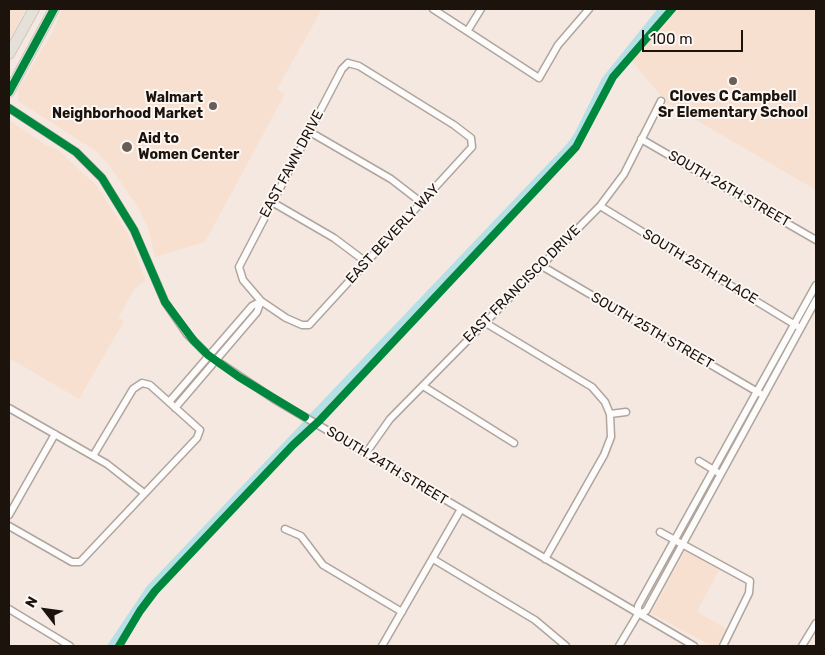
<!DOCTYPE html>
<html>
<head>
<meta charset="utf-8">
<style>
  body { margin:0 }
  #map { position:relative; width:825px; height:655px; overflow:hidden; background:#f4e8e0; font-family:Rubik,sans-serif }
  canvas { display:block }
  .frame { position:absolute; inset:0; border:10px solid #1c130d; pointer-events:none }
  .north { position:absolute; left:20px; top:585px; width:50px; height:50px; -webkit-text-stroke:4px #fdf7f4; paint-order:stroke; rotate:300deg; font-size:14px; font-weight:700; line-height:20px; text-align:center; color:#1c130d }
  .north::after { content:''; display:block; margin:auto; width:18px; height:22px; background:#1c130d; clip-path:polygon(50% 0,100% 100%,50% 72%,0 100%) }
  .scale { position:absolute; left:642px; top:30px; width:101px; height:22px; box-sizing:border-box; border:2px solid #1c130d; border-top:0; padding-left:6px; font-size:15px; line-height:18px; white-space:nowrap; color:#1c130d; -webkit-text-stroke:4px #fdf7f4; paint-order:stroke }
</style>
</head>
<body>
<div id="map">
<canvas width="825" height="655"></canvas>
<div class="frame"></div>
<div class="north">N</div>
<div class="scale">100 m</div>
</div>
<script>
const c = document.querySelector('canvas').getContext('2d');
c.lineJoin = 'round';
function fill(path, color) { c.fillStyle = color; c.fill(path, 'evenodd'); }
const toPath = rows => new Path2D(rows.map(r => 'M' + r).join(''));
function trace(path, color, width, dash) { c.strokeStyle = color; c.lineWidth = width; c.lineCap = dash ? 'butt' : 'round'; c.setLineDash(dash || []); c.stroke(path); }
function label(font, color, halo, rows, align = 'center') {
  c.font = font + ' Rubik,sans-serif'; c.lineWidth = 4; c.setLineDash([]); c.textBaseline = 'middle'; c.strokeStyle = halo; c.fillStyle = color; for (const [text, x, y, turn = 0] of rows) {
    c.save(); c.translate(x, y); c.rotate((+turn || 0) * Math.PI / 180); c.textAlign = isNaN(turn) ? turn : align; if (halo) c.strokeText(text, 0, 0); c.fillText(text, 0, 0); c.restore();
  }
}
fill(toPath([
  [9,9,26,9,9,41],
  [62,9,322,9,277,89,285,94,205,242,155,257,148,228,139,209,109,165,96,151,18,101,18,90,52,33],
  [673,9,816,9,816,190,667,103,631,60],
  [9,120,46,145,58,150,97,186,128,234,146,281,135,288,118,318,124,321,79,399,9,358],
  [686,549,720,569,698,609,699,613,729,630,719,646,712,646,651,613]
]), '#f8e0d0');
trace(toPath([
  [312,417,569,147,577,136,605,80,662,9],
  [111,646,150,588,307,423]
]), '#b5e0e5', 7);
const street = toPath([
  [433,9,539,78,558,45,589,9],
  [468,30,481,9],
  [348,63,359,66,454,125,471,138,472,147,309,325,302,325,286,318,261,301,243,280,239,267,342,69,348,63],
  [9,108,76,152,102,178,134,230,165,302,187,334,208,355,274,399,694,646],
  [310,132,391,179,422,203],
  [641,139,816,240],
  [272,202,334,238,366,262],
  [600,206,797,326],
  [540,265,761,394],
  [484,322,592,387,605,402,610,414,611,437,604,455,545,559],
  [423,386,514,443],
  [169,402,252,306,261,301],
  [9,408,107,464,144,493],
  [175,408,257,312,261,301],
  [610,414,626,412],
  [366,453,390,419,600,206,624,174,661,101],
  [699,461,717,472],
  [9,515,55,434],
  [9,526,72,562,80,562,197,438,200,430,150,385,142,383,133,389,93,456],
  [285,529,301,536,323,565,402,612],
  [660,532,750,581,749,593,723,646],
  [433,559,535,620,566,646],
  [9,609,70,646],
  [638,614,646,611,816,300],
  [382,646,461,509],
  [619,646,638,614,638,606,816,285],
  [802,646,816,623]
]);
const primary = toPath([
  [9,54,34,9],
  [9,92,54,9]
]);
trace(street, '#afa59f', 9);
trace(primary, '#cec8c3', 12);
trace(street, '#fdfcfa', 6);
trace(primary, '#e5e0d8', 10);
trace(toPath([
  [9,92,54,9],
  [9,108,76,152,102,178,134,230,165,302,194,341,208,355,239,377,305,417],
  [119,646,140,611,155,591,293,445,319,421,576,147,613,77,672,9]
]), '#00873e', 8);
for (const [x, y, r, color] of [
  [733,81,5,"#685e57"],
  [213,106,5,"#685e57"],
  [127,147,6,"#685e57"]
]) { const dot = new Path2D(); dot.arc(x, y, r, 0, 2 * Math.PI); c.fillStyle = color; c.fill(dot); trace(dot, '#fdf7f4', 2); }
label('bold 14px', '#1c130d', '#fdf7f4', [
  ["Cloves C Campbell",733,97],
  ["Sr Elementary School",733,113],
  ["Walmart",203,98,"right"],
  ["Neighborhood Market",203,114,"right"],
  ["Aid to",138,139,"left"],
  ["Women Center",138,155,"left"]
]);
label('14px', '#1c130d', '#fdf7f4', [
  ["EAST FAWN DRIVE",292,164,-62],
  ["SOUTH 26TH STREET",729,189,30],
  ["EAST BEVERLY WAY",393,234,-47],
  ["SOUTH 25TH PLACE",700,267,31],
  ["EAST FRANCISCO DRIVE",522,284,-45],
  ["SOUTH 25TH STREET",652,331,30],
  ["SOUTH 24TH STREET",387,466,31]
]);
</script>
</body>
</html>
